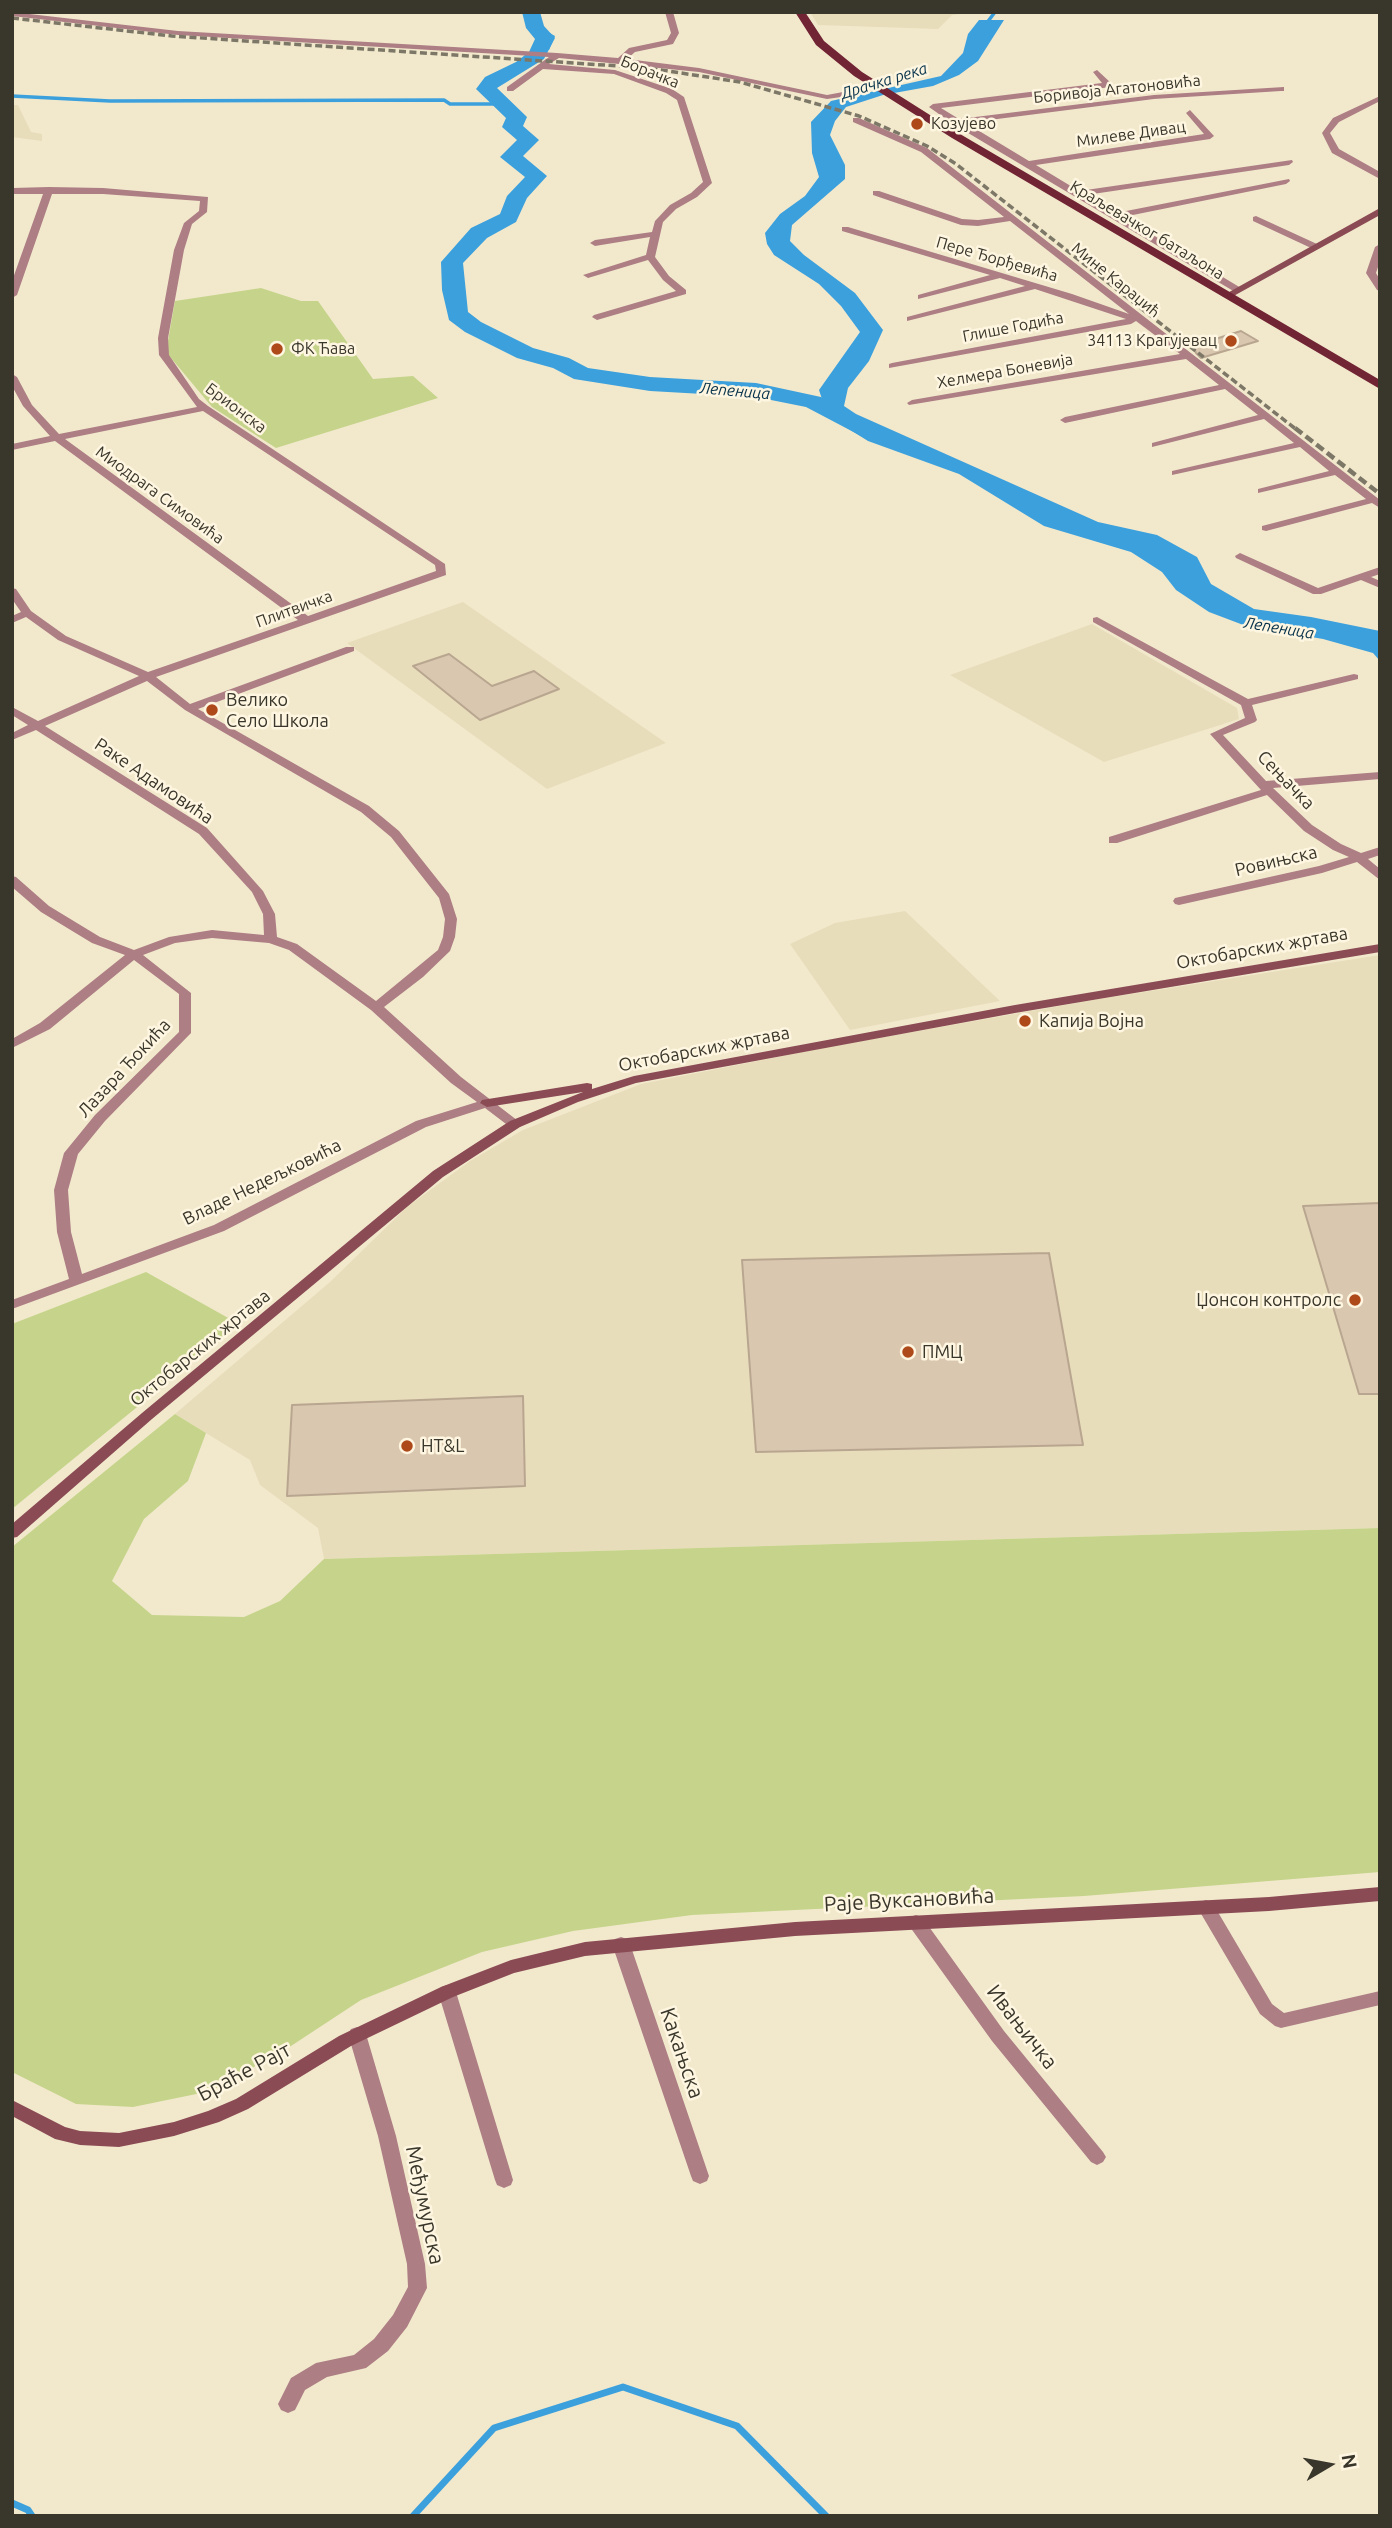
<!DOCTYPE html>
<html>
<head>
<meta charset="utf-8">
<style>
  body { margin:0 }
  #map { position:relative; width:1392px; height:2528px; overflow:hidden; background:#f2e9cd; font-family:Ubuntu,sans-serif }
  canvas { display:block }
  .frame { position:absolute; inset:0; border:14px solid #39362b; pointer-events:none }
  .north { position:absolute; left:1294px; top:2430px; width:70px; height:70px; -webkit-text-stroke:5px #fef6e0; paint-order:stroke; rotate:80deg; font-size:19px; font-weight:700; line-height:28px; text-align:center; color:#39362b }
  .north::after { content:''; display:block; margin:auto; width:24px; height:32px; background:#39362b; clip-path:polygon(50% 0,100% 100%,50% 72%,0 100%) }
</style>
</head>
<body>
<div id="map">
<canvas width="1392" height="2528"></canvas>
<div class="frame"></div>
<div class="north">N</div>
</div>
<script>
const c = document.querySelector('canvas').getContext('2d');
c.lineJoin = 'round';
function fill(path, color) { c.fillStyle = color; c.fill(path, 'evenodd'); }
const toPath = rows => new Path2D(rows.map(r => 'M' + r).join(''));
function trace(path, color, width, dash) { c.strokeStyle = color; c.lineWidth = width; c.lineCap = dash ? 'butt' : 'round'; c.setLineDash(dash || []); c.stroke(path); }
function label(font, color, halo, rows, align = 'center') {
  c.font = font + ' Ubuntu,sans-serif'; c.lineWidth = 5; c.setLineDash([]); c.textBaseline = 'middle'; c.strokeStyle = halo; c.fillStyle = color; for (const [text, x, y, turn = 0] of rows) {
    c.save(); c.translate(x, y); c.rotate((+turn || 0) * Math.PI / 180); c.textAlign = isNaN(turn) ? turn : align; if (halo) c.strokeText(text, 0, 0); c.fillText(text, 0, 0); c.restore();
  }
}
fill(toPath([
  [810,12,896,14,976,12,952,15,938,29,818,25],
  [12,105,18,105,31,132,42,134,42,141,12,137],
  [463,602,666,743,547,789,347,643],
  [1092,624,1237,708,1239,719,1104,762,950,675],
  [905,911,1000,1001,850,1030,790,944,835,923],
  [1380,955,1380,1528,324,1559,318,1528,260,1485,250,1460,175,1414,330,1282,407,1207,470,1161,523,1130,600,1100,641,1084,828,1047,1093,1000]
]), '#e8ddba');
fill(toPath([
  [261,288,301,301,318,301,373,379,413,376,438,398,276,448,212,407,166,352,175,301],
  [146,1272,239,1324,12,1509,12,1324],
  [175,1414,206,1433,188,1481,144,1519,112,1581,152,1615,244,1617,280,1601,324,1559,1380,1528,1380,1872,1084,1896,692,1915,573,1931,482,1952,361,2000,291,2046,211,2091,133,2107,76,2104,12,2072,12,1547]
]), '#c5d48a');
fill(toPath([
  [527,12,540,12,541,28,555,36,549,50,535,48,540,39,530,30],
  [979,20,1004,20,978,61,959,75,933,86,883,95,846,107,835,121,830,135,845,165,845,179,792,225,790,241,804,255,855,293,883,330,869,361,848,388,844,406,856,414,1098,522,1157,535,1197,557,1211,584,1254,609,1311,617,1380,631,1380,661,1373,653,1323,639,1246,626,1209,612,1176,590,1162,572,1131,552,1044,526,959,474,868,441,823,413,834,409,824,405,819,390,860,332,841,306,819,284,774,255,767,244,765,233,780,214,805,196,819,177,812,153,811,122,831,101,941,76,963,53,968,34]
]), '#3ca0dd');
trace(toPath([
  [986,24,995,12],
  [12,96,110,101,444,100,450,104,503,104]
]), '#3ca0dd', 3.5);
trace(toPath([
  [12,2503,28,2510,32,2516],
  [413,2516,494,2428,623,2387,737,2426,826,2516]
]), '#3ca0dd', 7);
fill(toPath([
  [522,12,540,12,544,26,555,38,544,59,497,88,527,117,523,126,539,140,523,156,547,176,527,198,516,222,487,238,463,263,468,312,481,322,533,348,569,358,588,368,650,377,756,383,821,397,879,427,883,432,879,437,863,437,806,407,756,397,650,391,574,379,553,368,517,358,465,332,449,320,442,290,441,262,471,228,500,214,507,196,525,177,500,157,517,140,502,127,506,118,476,89,485,77,516,62,529,52,535,39,526,28,522,12]
]), '#3ca0dd');
const building = toPath([
  [1241,331,1258,341,1201,358,1196,353,1193,346,1241,331],
  [449,654,492,686,534,671,559,689,480,720,413,666,449,654],
  [1380,1203,1380,1394,1359,1394,1303,1206,1380,1203],
  [1049,1253,1083,1445,756,1452,742,1260,1049,1253],
  [523,1396,525,1486,287,1496,292,1405,523,1396]
]);
fill(building, '#dac7b0');
trace(building, '#b9a690', 2);
fill(toPath([
  [12,12,178,31,557,53,618,58,629,48,667,40,671,33,665,12,673,12,679,33,673,44,635,52,627,59,699,68,827,95,843,92,872,81,876,83,848,96,827,99,699,72,559,58,549,64,615,70,672,89,684,97,712,183,697,197,676,209,663,222,655,257,669,276,686,290,686,294,597,320,592,317,594,315,676,291,663,280,648,260,588,278,583,275,646,255,650,237,595,246,590,243,595,240,652,232,655,221,670,205,691,193,703,182,677,100,666,93,614,74,543,69,513,91,507,91,507,87,549,57,178,35,12,16,12,12],
  [1097,70,1111,83,1111,87,941,108,959,119,1154,95,1284,87,1284,91,1281,91,1154,99,966,123,1029,161,1204,134,1186,113,1190,110,1214,136,1210,139,1036,165,1079,191,1292,160,1293,162,1289,165,1086,195,1116,213,1289,179,1290,181,1286,184,1123,217,1241,288,1241,292,1235,292,953,124,929,107,933,104,1102,83,1093,72,1097,70],
  [1380,96,1380,101,1339,122,1330,133,1339,149,1380,172,1380,179,1332,153,1322,133,1333,118,1380,96],
  [853,118,859,118,927,148,1380,500,1380,508,1372,503,1266,531,1262,530,1262,526,1366,499,1335,475,1258,493,1258,489,1329,471,1300,447,1172,475,1172,471,1294,443,1264,419,1152,447,1152,443,1258,415,1225,389,1065,423,1060,420,1065,417,1219,385,1186,359,909,405,907,403,912,400,1180,354,1136,321,1131,324,889,368,889,364,892,363,1126,319,1035,289,907,321,907,317,1025,286,1000,278,918,299,918,295,990,275,842,231,842,227,848,227,1072,294,1129,314,1010,221,978,226,961,225,873,195,873,191,879,191,962,219,978,220,1004,217,921,152,853,122,853,118],
  [49,187,103,188,208,197,207,212,192,224,184,250,168,338,169,355,199,399,208,406,445,564,446,575,156,677,190,704,346,647,354,647,354,651,198,709,369,806,399,831,449,894,457,919,455,937,450,951,423,977,384,1007,461,1077,522,1124,520,1127,510,1127,485,1108,426,1127,224,1231,12,1309,12,1300,69,1279,57,1232,54,1190,64,1153,95,1115,179,1032,179,994,134,960,50,1029,12,1048,12,1039,40,1023,125,955,92,943,41,912,12,887,12,876,16,877,49,906,100,937,134,950,169,937,212,930,264,935,263,914,252,892,199,834,36,730,12,740,12,733,28,725,12,715,12,707,38,721,139,676,58,640,26,617,12,623,12,616,21,612,12,599,12,588,16,589,31,611,66,636,148,672,298,620,55,441,12,450,12,444,50,436,23,406,12,386,12,374,17,377,32,405,59,434,197,407,159,355,158,338,174,250,184,223,199,211,200,201,103,194,52,194,17,295,12,298,12,281,43,194,12,194,12,188,49,187],
  [203,411,435,565,436,571,308,616,65,439,203,411],
  [147,681,185,710,361,812,391,837,439,898,445,919,443,937,438,950,376,1001,297,944,277,937,275,914,263,891,207,828,45,726,147,681],
  [212,938,269,943,289,950,371,1010,451,1083,477,1102,416,1121,214,1225,82,1274,71,1232,68,1190,78,1154,105,1121,191,1033,191,993,143,955,175,943,212,938],
  [1256,216,1317,244,1319,246,1311,248,1253,221,1253,217,1256,216],
  [1380,244,1380,261,1376,273,1380,280,1380,291,1377,290,1366,273,1375,247,1380,244],
  [1240,553,1318,588,1380,567,1380,574,1371,577,1380,581,1380,588,1361,580,1321,594,1313,594,1236,558,1235,556,1240,553],
  [1097,617,1248,699,1354,674,1358,675,1358,679,1252,705,1257,720,1255,722,1223,735,1266,781,1380,772,1380,779,1273,788,1312,825,1341,844,1361,853,1380,847,1380,855,1368,859,1380,869,1380,880,1357,862,1322,873,1179,905,1175,904,1173,901,1175,898,1319,866,1349,857,1333,850,1304,831,1267,795,1117,843,1109,843,1109,837,1261,790,1210,734,1245,718,1241,705,1093,622,1093,618,1097,617],
  [1206,1900,1212,1902,1272,2004,1284,2013,1380,1991,1380,2005,1281,2028,1275,2026,1260,2014,1200,1912,1197,1907,1200,1902,1206,1900],
  [916,1915,922,1917,1004,2031,1103,2152,1106,2157,1103,2162,1097,2165,1091,2162,992,2041,910,1927,907,1922,910,1917,916,1915],
  [621,1937,627,1939,630,1944,709,2176,707,2181,700,2184,693,2181,691,2176,612,1944,615,1939,621,1937],
  [447,1985,453,1987,456,1992,513,2180,511,2185,504,2188,497,2185,495,2180,438,1992,441,1987,447,1985],
  [357,2027,363,2029,366,2034,396,2136,425,2264,427,2288,407,2327,388,2351,366,2368,327,2377,305,2390,295,2410,288,2413,281,2410,278,2404,291,2378,316,2363,354,2355,374,2339,393,2315,408,2287,407,2264,378,2136,348,2034,351,2029,357,2027]
]), '#ad7e84');
fill(toPath([
  [1380,208,1380,215,1230,298,1222,296,1380,208],
  [1380,944,1380,952,1015,1013,636,1083,578,1102,520,1127,443,1177,152,1419,17,1537,12,1538,12,1524,142,1413,433,1171,510,1121,583,1092,487,1107,480,1103,482,1100,587,1083,592,1084,592,1089,634,1076,1015,1005,1380,944],
  [1380,1887,1380,1901,1269,1911,795,1936,585,1956,514,1973,453,1997,351,2046,248,2109,219,2122,174,2136,119,2147,80,2145,55,2139,12,2116,12,2100,65,2127,80,2131,119,2133,174,2122,208,2111,236,2099,339,2036,441,1987,511,1960,585,1942,795,1922,1269,1897,1380,1887]
]), '#8b4b55');
fill(toPath([
  [795,12,805,12,824,41,862,72,960,134,1380,380,1380,389,952,138,854,76,816,45,795,12]
]), '#712434');
trace(toPath([
  [12,18,172,36,648,68,740,82,859,116,927,146,956,164,1297,430]
]), '#7c7766', 3.5, [7, 3.5]);
trace(toPath([
  [1295,428,1380,494]
]), '#7c7766', 4.5, [9, 4.5]);
for (const [x, y, r, color] of [
  [917,124,7,"#ae491a"],
  [1231,341,7,"#ae491a"],
  [277,349,7,"#ae491a"],
  [212,710,7,"#ae491a"],
  [1025,1021,7,"#ae491a"],
  [1355,1300,7,"#ae491a"],
  [908,1352,7,"#ae491a"],
  [407,1446,7,"#ae491a"]
]) { const dot = new Path2D(); dot.arc(x, y, r, 0, 2 * Math.PI); c.fillStyle = color; c.fill(dot); trace(dot, '#fef6e0', 2.5); }
label('16px', '#39362b', '#fef6e0', [
  ["Борачка",650,72,22],
  ["Боривоја Агатоновића",1117,89,-6],
  ["Милеве Дивац",1131,134,-8],
  ["Краљевачког батаљона",1147,230,31],
  ["Пере Ђорђевића",997,259,16],
  ["Мине Караџић",1116,280,39],
  ["Глише Годића",1013,327,-11],
  ["Хелмера Боневија",1005,371,-10],
  ["Брионска",236,408,37],
  ["Миодрага Симовића",160,495,36],
  ["Плитвичка",294,609,-20]
]);
label('italic 16px', '#08334c', '#fef6e0', [
  ["Драчка река",884,81,-17],
  ["Лепеница",735,391,5],
  ["Лепеница",1279,628,9]
]);
label('16px', '#39362b', '#fef6e0', [
  ["Козујево",931,124],
  ["34113 Крагујевац",1217,341,"right"],
  ["ФК Ћава",291,349]
], 'left');
label('18px', '#39362b', '#fef6e0', [
  ["Велико",226,700],
  ["Село Школа",226,721],
  ["Капија Војна",1039,1021],
  ["Џонсон контролс",1341,1300,"right"],
  ["ПМЦ",922,1352],
  ["HT&L",421,1446]
], 'left');
label('18px', '#39362b', '#fef6e0', [
  ["Сењачка",1286,780,46],
  ["Раке Адамовића",154,781,34],
  ["Ровињска",1276,861,-13],
  ["Октобарских жртава",1262,948,-10],
  ["Октобарских жртава",704,1049,-11],
  ["Лазара Ђокића",124,1068,-47],
  ["Владе Недељковића",262,1182,-26],
  ["Октобарских жртава",200,1348,-39]
]);
label('21px', '#39362b', '#fef6e0', [
  ["Раје Вуксановића",909,1900,-3],
  ["Ивањичка",1022,2027,52],
  ["Какањска",682,2053,71],
  ["Браће Рајт",244,2072,-28],
  ["Међумурска",425,2205,78]
]);
</script>
</body>
</html>
